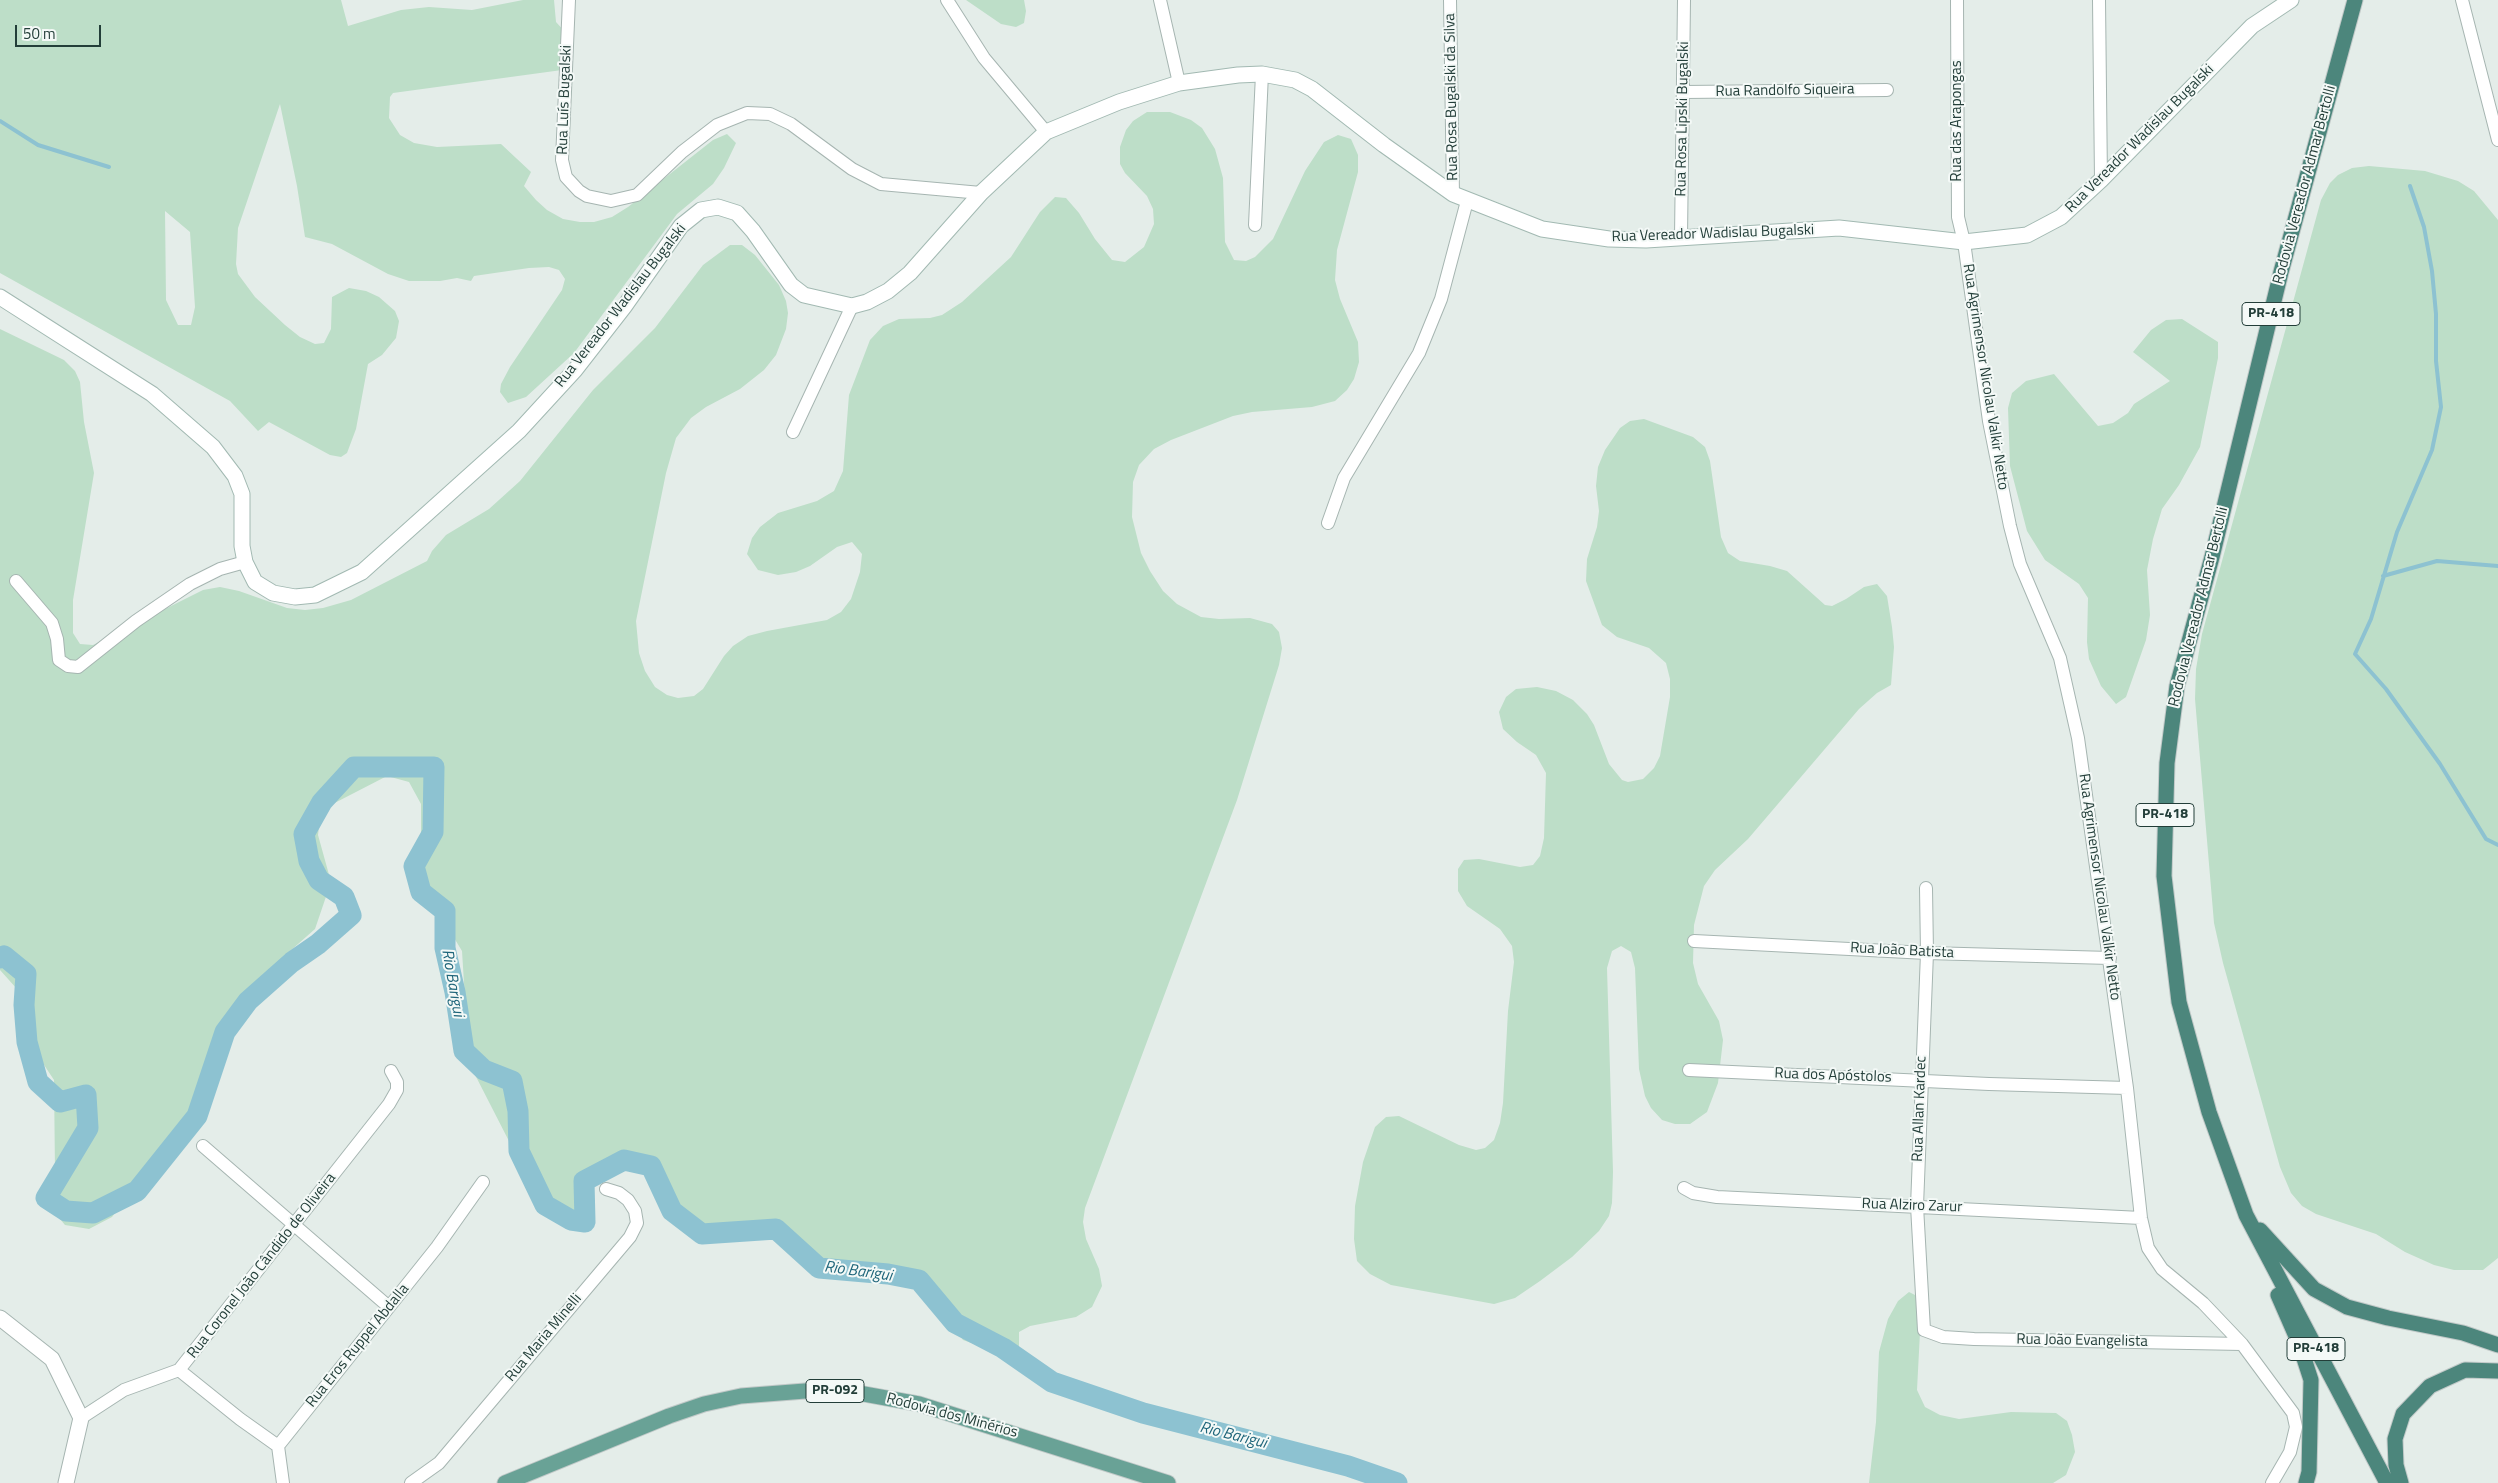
<!DOCTYPE html>
<html>
<head>
<meta charset="utf-8">
<style>
  body { margin:0 }
  #map { position:relative; width:2498px; height:1483px; overflow:hidden; background:#e4ede9; font-family:"Titillium Web",sans-serif }
  canvas { display:block }
  .scale { position:absolute; left:15px; top:25px; width:86px; height:22px; box-sizing:border-box; border:2px solid #233e39; border-top:0; padding-left:6px; font-size:15px; line-height:18px; white-space:nowrap; color:#233e39; -webkit-text-stroke:4px #f4f9f7; paint-order:stroke }
</style>
</head>
<body>
<div id="map">
<canvas width="2498" height="1483"></canvas>
<div class="scale">50 m</div>
</div>
<script>
const c = document.querySelector('canvas').getContext('2d');
c.lineJoin = 'round';
function fill(path, color) { c.fillStyle = color; c.fill(path, 'evenodd'); }
const toPath = rows => new Path2D(rows.map(r => 'M' + r).join(''));
function trace(path, color, width, dash) { c.strokeStyle = color; c.lineWidth = width; c.lineCap = dash ? 'butt' : 'round'; c.setLineDash(dash || []); c.stroke(path); }
function label(font, color, halo, rows, align = 'center') {
  c.font = font + ' "Titillium Web",sans-serif'; c.lineWidth = 4; c.setLineDash([]); c.textBaseline = 'middle'; c.strokeStyle = halo; c.fillStyle = color; for (const [text, x, y, turn = 0] of rows) {
    c.save(); c.translate(x, y); c.rotate((+turn || 0) * Math.PI / 180); c.textAlign = isNaN(turn) ? turn : align; if (halo) c.strokeText(text, 0, 0); c.fillText(text, 0, 0); c.restore();
  }
}
fill(toPath([
  [0,0,341,0,348,26,401,10,429,7,472,10,523,0,554,0,556,22,567,34,565,47,559,50,562,70,393,93,390,97,389,118,400,135,414,143,437,147,501,144,531,172,524,186,536,200,547,210,563,219,580,222,594,222,612,217,628,207,713,140,727,134,736,143,724,168,713,184,677,214,574,353,526,397,508,403,500,392,501,384,510,367,562,290,565,279,559,270,549,267,529,268,474,276,471,281,457,278,440,281,409,281,388,274,332,244,305,237,297,186,280,104,238,228,236,264,238,274,255,297,285,325,300,337,315,344,324,343,331,329,332,297,349,288,366,291,379,297,395,311,399,321,396,338,382,355,368,364,356,429,347,453,341,457,330,455,269,422,258,431,230,401,0,273],
  [165,211,190,232,195,307,191,325,178,325,166,300],
  [966,0,1024,0,1026,11,1024,23,1016,27,1001,24],
  [1147,112,1170,112,1191,120,1202,128,1215,149,1223,178,1225,242,1234,260,1246,261,1255,257,1273,239,1305,171,1324,142,1338,135,1351,139,1358,155,1358,172,1337,250,1335,280,1340,299,1358,342,1359,362,1354,379,1347,390,1335,401,1312,407,1252,412,1233,416,1171,440,1154,449,1139,465,1133,482,1132,517,1141,553,1150,571,1163,591,1177,604,1201,617,1219,619,1250,618,1272,624,1279,632,1282,648,1279,665,1237,800,1085,1208,1083,1222,1086,1239,1099,1269,1102,1286,1092,1307,1076,1317,1030,1326,1019,1332,1019,1349,1030,1364,963,1340,934,1299,910,1286,844,1277,768,1232,704,1233,678,1225,657,1179,622,1167,600,1170,588,1205,580,1214,557,1206,533,1188,469,1063,462,951,421,883,421,804,409,782,387,776,321,810,318,835,331,882,315,929,263,975,219,1038,175,1150,136,1184,112,1217,89,1229,65,1225,49,1206,55,1172,54,1080,19,1027,17,989,0,970,0,329,64,360,75,371,80,382,84,422,94,473,73,600,73,633,80,644,93,645,203,590,220,587,239,591,287,608,305,610,323,608,351,600,427,561,432,551,446,535,489,509,520,481,593,390,655,328,703,265,730,245,742,245,755,255,779,285,786,301,788,313,786,329,776,355,764,370,740,389,706,407,691,418,676,438,666,473,636,621,639,653,645,671,655,687,667,695,678,698,694,696,703,689,724,656,733,646,748,636,767,631,827,620,841,612,851,599,860,572,862,554,852,542,837,547,810,566,796,572,778,575,758,570,747,554,752,538,760,527,778,513,817,501,834,491,843,471,849,395,870,340,883,326,899,319,930,318,942,315,962,302,1011,257,1040,212,1055,197,1066,198,1079,213,1095,239,1112,260,1125,262,1144,247,1154,224,1153,209,1147,196,1125,173,1120,164,1120,147,1126,130,1133,121],
  [2369,166,2425,171,2458,181,2474,191,2498,220,2498,1258,2483,1270,2454,1270,2434,1265,2405,1252,2376,1234,2316,1214,2302,1206,2291,1193,2280,1167,2223,963,2214,923,2195,699,2196,669,2202,634,2321,200,2330,183,2338,175,2352,168],
  [2182,319,2218,342,2218,358,2200,447,2179,485,2162,509,2153,539,2147,570,2150,615,2146,640,2126,697,2116,704,2101,686,2089,659,2087,642,2088,598,2079,584,2045,560,2027,531,2010,466,2008,408,2012,393,2026,381,2054,374,2098,426,2113,423,2128,413,2134,404,2170,381,2133,352,2151,330,2166,320],
  [1644,419,1693,437,1705,447,1710,461,1721,537,1728,553,1740,561,1770,566,1787,571,1825,605,1832,606,1846,599,1864,587,1877,584,1887,596,1892,627,1894,647,1891,685,1877,693,1859,709,1748,839,1715,870,1704,886,1694,925,1693,963,1698,984,1719,1021,1723,1040,1718,1083,1707,1112,1690,1124,1675,1124,1662,1120,1651,1108,1645,1096,1639,1069,1635,968,1631,952,1621,946,1612,951,1607,968,1613,1172,1612,1203,1609,1216,1599,1231,1572,1257,1540,1281,1515,1298,1494,1304,1391,1285,1370,1274,1357,1261,1354,1239,1355,1206,1363,1162,1375,1127,1386,1117,1399,1116,1459,1145,1476,1150,1485,1148,1494,1140,1500,1123,1503,1103,1508,1011,1514,962,1512,946,1500,929,1467,906,1458,891,1458,869,1464,860,1479,859,1520,867,1533,865,1540,856,1544,838,1546,773,1536,755,1517,742,1503,729,1499,712,1506,697,1516,689,1537,687,1556,691,1573,700,1587,714,1594,725,1609,764,1622,780,1628,782,1643,779,1654,768,1660,756,1670,697,1670,679,1666,663,1649,648,1617,637,1602,625,1586,581,1587,559,1597,527,1599,511,1596,486,1598,467,1605,450,1620,428,1630,421],
  [1909,1292,1917,1296,1921,1313,1917,1390,1925,1407,1940,1415,1959,1419,2011,1412,2056,1413,2067,1421,2072,1435,2075,1452,2066,1475,2053,1483,1869,1483,1876,1422,1879,1352,1888,1319,1898,1301]
]), '#bddec8');
trace(toPath([
  [0,121,38,145,109,167],
  [2410,186,2424,227,2432,271,2436,314,2436,361,2441,407,2432,450,2397,532,2371,619,2355,654,2386,689,2440,764,2486,839,2498,845],
  [2383,576,2437,561,2498,566]
]), '#8dc2d1', 4);
trace(toPath([
  [0,958,4,956,26,974,24,1005,27,1042,38,1082,60,1102,86,1095,88,1128,46,1198,66,1211,93,1213,137,1191,197,1116,225,1032,248,1001,292,962,318,944,351,915,344,897,319,880,309,861,304,834,322,802,354,767,434,767,433,832,414,866,421,892,445,911,445,948,455,992,464,1051,484,1070,512,1081,518,1111,519,1151,545,1205,571,1220,585,1222,584,1181,624,1160,651,1166,672,1211,702,1234,776,1229,819,1268,888,1274,919,1280,955,1323,1003,1348,1052,1382,1143,1413,1348,1466,1397,1483]
]), '#8dc2d1', 21);
const minor = toPath([
  [569,0,562,160,566,177,579,191,587,196,611,201,637,195,682,152,717,125,747,113,770,114,791,124,852,169,881,184,981,193],
  [947,0,984,58,1046,132],
  [1160,0,1179,83],
  [1450,0,1453,194],
  [1957,0,1958,217,1964,242,1989,421,2010,526,2020,564,2060,658,2078,738,2127,1088,2141,1218,2148,1248,2162,1269,2203,1303,2242,1344,2293,1413,2296,1427,2290,1452,2272,1483],
  [2099,0,2101,180],
  [2462,0,2498,140],
  [1684,92,1887,90],
  [1255,225,1262,74],
  [1681,237,1684,0],
  [793,432,852,306],
  [1328,523,1344,478,1419,353,1441,299,1467,201],
  [16,581,52,623,57,639,59,660,68,666,78,667,136,621,190,584,220,569,245,562],
  [1926,888,1927,953,1917,1206,1924,1330,1943,1337,1974,1339,2242,1344],
  [1694,941,1927,953,2110,958],
  [1689,1070,1989,1084,2127,1088],
  [203,1146,389,1307],
  [1684,1188,1693,1193,1717,1197,2141,1218],
  [179,1370,240,1419,278,1446,283,1483],
  [81,1418,124,1390,179,1370,389,1104,397,1090,397,1082,391,1071],
  [278,1446,437,1247,483,1182],
  [411,1483,439,1463,630,1237,637,1223,635,1211,628,1200,619,1193,606,1189]
]);
const tertiary = toPath([
  [0,1318,52,1359,81,1418,66,1483]
]);
const secondary = toPath([
  [0,297,152,394,213,447,235,476,242,494,242,546,245,562,255,582,273,593,295,597,315,595,362,572,519,431,575,370,624,307,681,226,701,210,718,207,737,213,753,231,791,285,804,295,852,306,867,302,888,291,910,273,981,193,1046,132,1119,102,1179,83,1238,75,1262,74,1295,80,1312,89,1384,145,1453,194,1542,229,1609,239,1646,240,1839,228,1964,242,2027,235,2061,217,2101,180,2252,26,2291,0]
]);
const primary = toPath([
  [505,1483,669,1416,704,1404,741,1396,818,1390,853,1392,919,1404,1168,1483]
]);
const trunk = toPath([
  [2355,0,2281,272,2212,557,2177,686,2167,763,2164,876,2179,1002,2209,1112,2246,1215,2387,1483],
  [2260,1230,2314,1289,2347,1307,2388,1318,2463,1333,2498,1345],
  [2278,1295,2299,1343,2311,1380,2309,1472,2306,1483],
  [2401,1483,2396,1465,2395,1439,2403,1414,2430,1386,2465,1370,2498,1371]
]);
trace(minor, '#a6b5b1', 14);
trace(tertiary, '#a6b5b1', 17);
trace(secondary, '#a2b9b2', 17);
trace(primary, '#c1c9c8', 17);
trace(trunk, '#c1c9c8', 17);
trace(minor, '#fff', 12);
trace(tertiary, '#fff', 15);
trace(secondary, '#fff', 15);
trace(primary, '#69a296', 15);
trace(trunk, '#4c867c', 15);
for (const [x, y, w] of [
  [2271,314,58],
  [2165,815,58],
  [2316,1349,58],
  [835,1391,58]
]) { const box = new Path2D(); box.roundRect(x - w / 2, y - 11.5, w, 23, 4); c.fillStyle = '#f4f9f7'; c.fill(box); trace(box, '#233e39', 1); }
label('bold 14px', '#233e39', null, [
  ["PR-418",2271,314],
  ["PR-418",2165,815],
  ["PR-418",2316,1349],
  ["PR-092",835,1391]
]);
label('15px', '#233e39', '#f4f9f7', [
  ["Rua Randolfo Siqueira",1785,91,-1],
  ["Rua Rosa Bugalski da Silva",1452,97,-91],
  ["Rua Luís Bugalski",565,100,-88],
  ["Rua Rosa Lipski Bugalski",1683,119,-89],
  ["Rua das Arapongas",1957,121,-90],
  ["Rua Vereador Wadislau Bugalski",2140,139,-45],
  ["Rodovia Vereador Admar Bertolli",2305,185,-75],
  ["Rua Vereador Wadislau Bugalski",1713,234,-2],
  ["Rua Vereador Wadislau Bugalski",621,306,-52],
  ["Rua Agrimensor Nicolau Valkir Netto",1985,377,81],
  ["Rodovia Vereador Admar Bertolli",2199,607,-76],
  ["Rua Agrimensor Nicolau Valkir Netto",2099,887,82],
  ["Rua João Batista",1902,951,3],
  ["Rua dos Apóstolos",1833,1076,2],
  ["Rua Allan Kardec",1920,1109,-88],
  ["Rua Alziro Zarur",1912,1206,2],
  ["Rua Coronel João Cândido de Oliveira",262,1266,-52],
  ["Rua Maria Minelli",544,1338,-50],
  ["Rua João Evangelista",2082,1341,1],
  ["Rua Eros Ruppel Abdalla",358,1346,-51],
  ["Rodovia dos Minérios",952,1416,15]
]);
label('italic 16px', '#1e657a', '#f4f9f7', [
  ["Rio Barigui",452,983,80],
  ["Rio Barigui",858,1272,8],
  ["Rio Barigui",1233,1436,14]
]);
</script>
</body>
</html>
